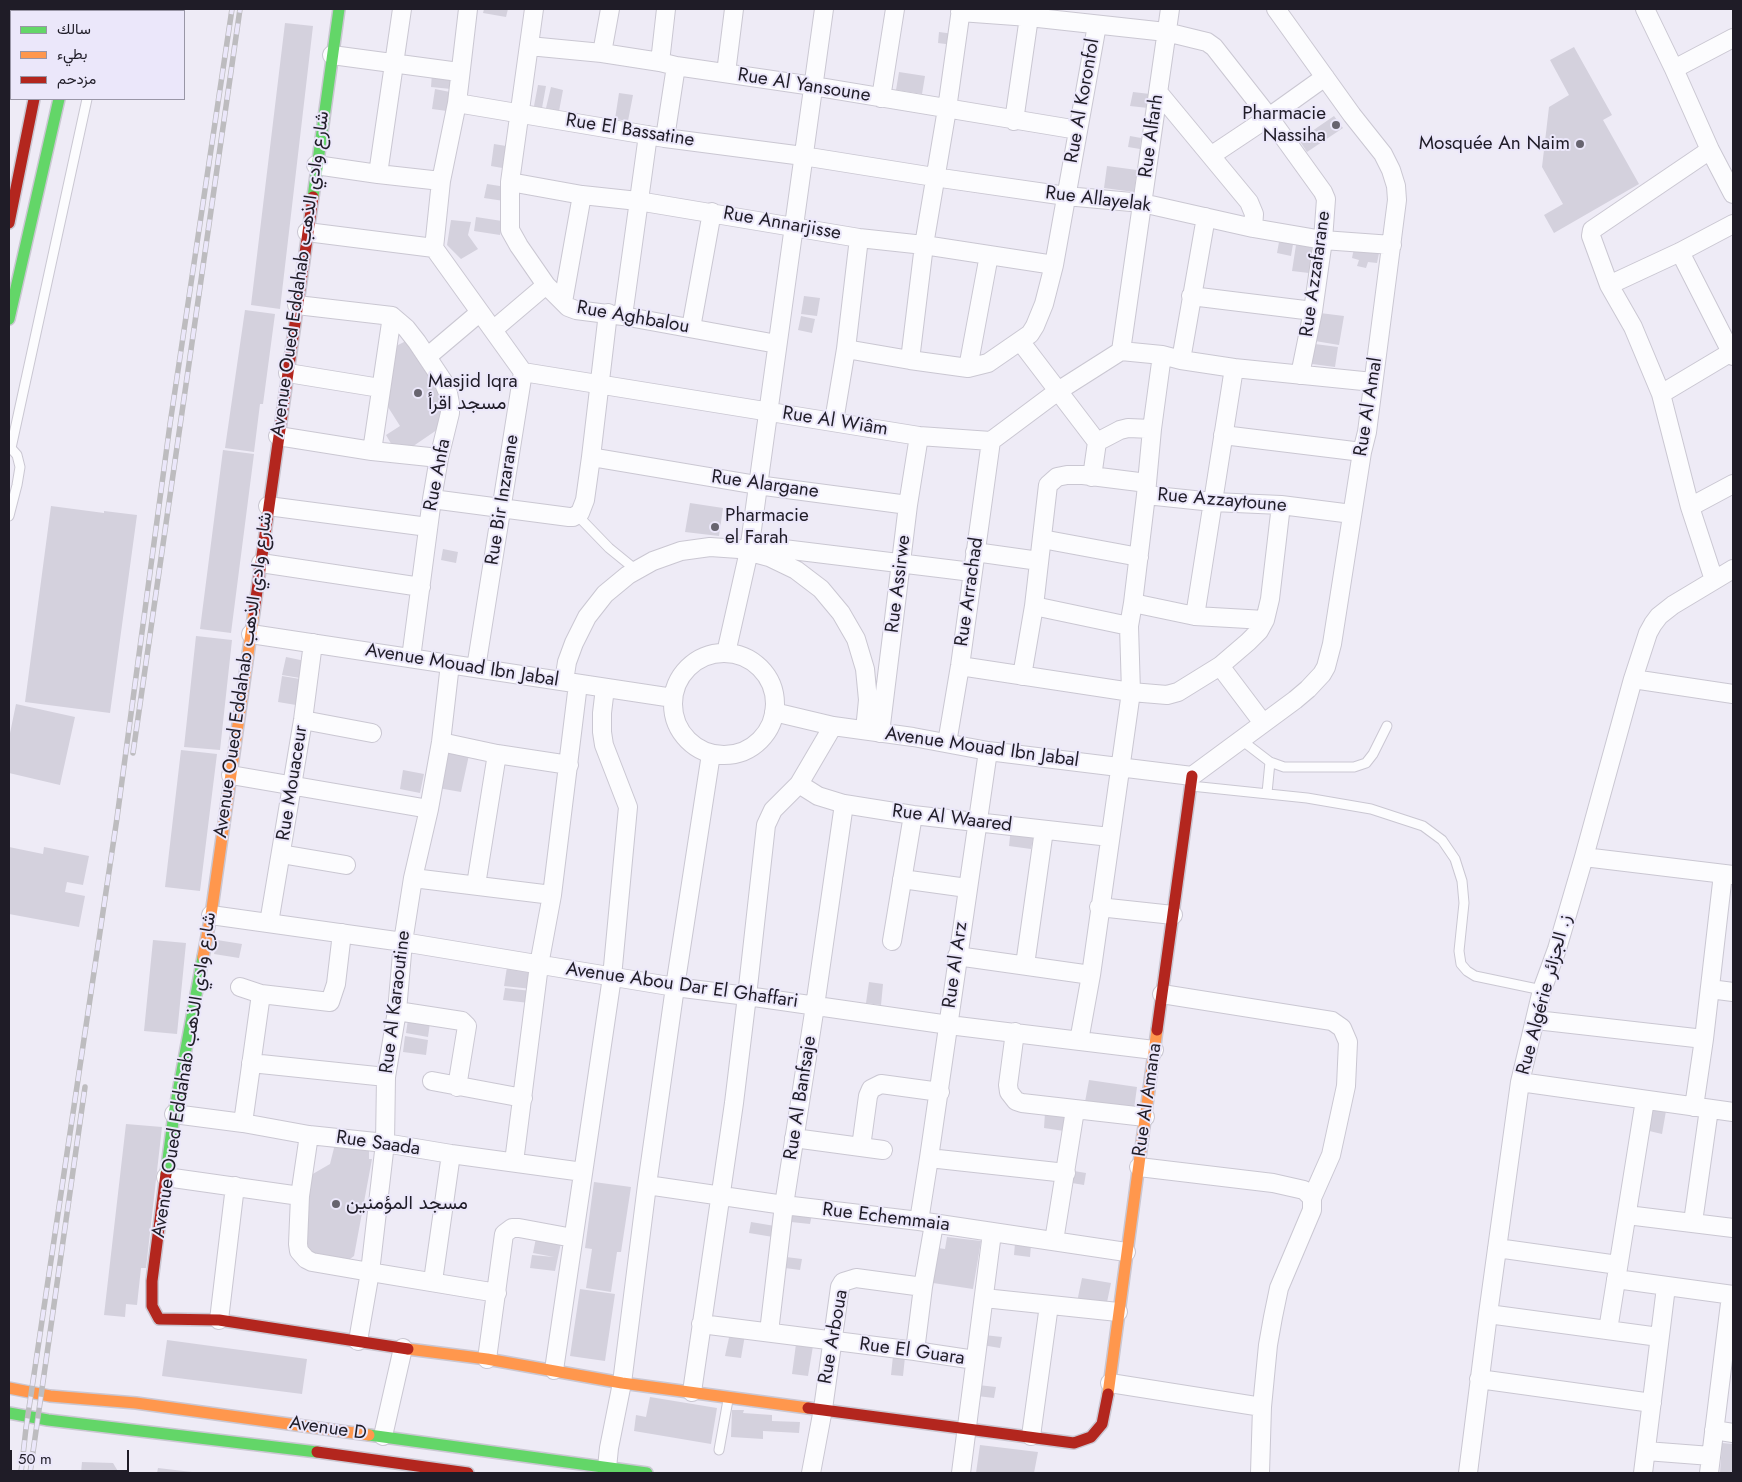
<!DOCTYPE html>
<html>
<head>
<meta charset="utf-8">
<style>
  body { margin:0 }
  #map { position:relative; width:1742px; height:1482px; overflow:hidden; background:#eeebf6; font-family:Jost,Vazirmatn,sans-serif }
  canvas { display:block }
  .frame { position:absolute; inset:0; border:10px solid #1f1c27; pointer-events:none }
  .legend { position:absolute; left:10px; top:10px; width:175px; height:90px; box-sizing:border-box; background:#ebe7fa; border:1px solid #9996a6; margin:0; padding:6px 9px; list-style:none; font-size:15px; color:#1f1c27 }
  .legend li { display:flex; align-items:center; gap:10px; height:25px }
  .legend b { width:25px; border:1px solid #9996a6 }
  .scale { position:absolute; left:10px; top:1450px; width:119px; height:22px; box-sizing:border-box; border:2px solid #1f1c27; border-top:0; padding-left:6px; font-size:15px; line-height:18px; white-space:nowrap; color:#1f1c27; -webkit-text-stroke:4px #ebe7fa; paint-order:stroke }
</style>
</head>
<body>
<div id="map">
<canvas width="1742" height="1482"></canvas>
<div class="frame"></div>
<ul class="legend">
<li><b style="height:6px;background:#63d668"></b>سالك</li>
<li><b style="height:6px;background:#ff974d"></b>بطيء</li>
<li><b style="height:6px;background:#b3261e"></b>مزدحم</li>
</ul>
<div class="scale">50 m</div>
</div>
<script>
const c = document.querySelector('canvas').getContext('2d');
c.lineJoin = 'round';
function fill(path, color) { c.fillStyle = color; c.fill(path, 'evenodd'); }
const toPath = rows => new Path2D(rows.map(r => 'M' + r).join(''));
function trace(path, color, width, dash) { c.strokeStyle = color; c.lineWidth = width; c.lineCap = dash ? 'butt' : 'round'; c.setLineDash(dash || []); c.stroke(path); }
function label(font, color, halo, rows, align = 'center') {
  c.font = font + ' Jost,Vazirmatn,sans-serif'; c.lineWidth = 4; c.setLineDash([]); c.textBaseline = 'middle'; c.strokeStyle = halo; c.fillStyle = color; for (const [text, x, y, turn = 0] of rows) {
    c.save(); c.translate(x, y); c.rotate((+turn || 0) * Math.PI / 180); c.textAlign = isNaN(turn) ? turn : align; if (halo) c.strokeText(text, 0, 0); c.fillText(text, 0, 0); c.restore();
  }
}
fill(toPath([
  [484,9,508,9,506,17,483,13],
  [285,23,313,26,280,309,251,305],
  [939,32,954,34,953,45,938,43],
  [1574,47,1612,115,1603,120,1639,184,1554,233,1544,215,1563,204,1542,167,1549,107,1569,95,1550,60],
  [899,72,925,76,922,94,896,90],
  [432,73,453,75,451,89,431,87],
  [538,85,546,86,542,108,534,106],
  [551,87,563,90,559,111,546,108],
  [435,89,450,92,447,111,432,109],
  [1133,92,1150,94,1148,108,1130,106],
  [619,93,633,95,628,121,615,119],
  [1334,116,1343,128,1307,152,1299,140],
  [1130,136,1141,138,1140,149,1128,147],
  [494,144,512,147,508,169,491,166],
  [1107,166,1137,170,1134,192,1104,188],
  [487,184,506,187,504,201,484,198],
  [476,217,502,221,500,235,474,231],
  [451,220,471,222,468,235,478,249,461,259,447,245],
  [1279,242,1293,244,1291,256,1277,253],
  [1296,245,1313,247,1309,273,1292,271],
  [1354,248,1379,253,1377,263,1368,262,1366,268,1357,266,1359,260,1352,258],
  [804,296,820,298,817,316,801,314],
  [245,310,275,314,263,404,260,404,254,452,225,448],
  [1320,313,1344,316,1339,345,1315,341],
  [801,316,815,319,812,333,798,330],
  [408,340,443,382,447,423,409,449,393,447,386,435,400,426,388,407,396,346],
  [1315,344,1338,347,1335,367,1312,364],
  [223,450,254,454,231,633,200,629],
  [690,503,723,508,719,536,685,532],
  [51,506,104,513,104,511,137,515,110,713,25,702],
  [443,549,458,552,456,563,441,560],
  [196,636,232,640,220,750,184,747],
  [286,657,310,662,306,679,282,675],
  [282,676,306,680,302,706,278,702],
  [16,704,75,717,60,785,9,773,9,738],
  [181,750,217,754,200,891,165,887],
  [444,751,469,755,461,792,438,788],
  [403,770,424,774,420,793,400,789],
  [1011,827,1035,830,1031,849,1009,846],
  [9,847,43,854,44,847,89,856,83,885,67,882,65,892,85,896,79,927,9,914],
  [153,940,186,943,177,1034,144,1031],
  [217,940,242,944,239,958,214,954],
  [507,967,534,970,532,989,504,986],
  [869,982,883,984,881,1005,866,1003],
  [505,988,531,991,529,1003,503,1000],
  [408,1019,430,1023,428,1037,406,1033],
  [405,1036,428,1040,426,1055,403,1052],
  [1089,1080,1137,1087,1134,1109,1085,1102],
  [1649,1108,1666,1111,1662,1134,1645,1130],
  [1045,1113,1066,1116,1064,1131,1044,1128],
  [126,1124,162,1127,146,1268,141,1268,137,1305,126,1304,125,1317,104,1315],
  [335,1144,369,1149,369,1159,372,1159,354,1256,343,1264,304,1250,311,1175,330,1164],
  [1074,1171,1086,1173,1084,1185,1072,1183],
  [594,1182,631,1187,621,1252,617,1252,611,1292,586,1288,592,1249,585,1248],
  [792,1212,812,1214,810,1224,791,1222],
  [751,1222,775,1226,773,1237,749,1233],
  [947,1237,981,1241,973,1289,933,1283,938,1248,945,1249],
  [536,1238,561,1243,555,1271,530,1268,532,1255,554,1257,533,1253],
  [1015,1243,1031,1245,1030,1257,1014,1255],
  [786,1257,802,1259,800,1270,785,1268],
  [1082,1278,1111,1283,1106,1307,1077,1302],
  [580,1289,615,1294,605,1361,570,1356],
  [730,1333,745,1335,741,1358,725,1356],
  [984,1335,1002,1337,1000,1348,982,1345],
  [167,1340,307,1359,302,1394,162,1376],
  [796,1344,813,1346,808,1376,792,1374],
  [893,1356,905,1357,903,1376,891,1375],
  [978,1385,996,1387,994,1398,977,1396],
  [650,1397,717,1408,711,1444,634,1431,636,1415,646,1417],
  [732,1410,744,1410,743,1413,772,1415,772,1421,800,1422,799,1433,763,1431,763,1439,731,1437],
  [1722,1443,1733,1444,1733,1473,1720,1473],
  [980,1445,1038,1452,1034,1473,976,1473],
  [82,1462,113,1463,119,1473,81,1473],
  [158,1468,192,1472,192,1473,157,1473]
]), '#d4d1dd');
const lane = toPath([
  [106,11,106,9],
  [9,446,17,455,20,467,17,485,9,516],
  [11,448,87,99],
  [578,516,609,548,636,570],
  [1240,739,1270,762,1284,767,1354,767,1366,763,1373,754,1387,726],
  [1191,786,1307,798,1371,809,1423,826,1442,840,1455,859,1462,881,1464,903,1459,951,1461,964,1467,971,1475,976,1542,990],
  [1267,793,1270,762],
  [719,1450,728,1400]
]);
const street = toPath([
  [534,9,510,182,510,230,519,246,546,285,568,307,576,310,623,316,777,344],
  [1645,9,1674,69,1710,150,1733,194],
  [960,12,1029,17,1166,32,1207,42,1214,47,1269,117,1323,192,1326,199,1323,240,1313,311,1300,375],
  [529,46,602,53,660,62,676,66,813,86,1078,130],
  [602,53,610,9],
  [332,55,459,72],
  [660,62,666,9],
  [1674,69,1733,38],
  [726,73,734,9],
  [1158,92,1249,202,1254,214,1253,228],
  [881,98,895,9],
  [457,103,665,138,803,156,934,177,1066,196,1142,203,1253,228,1323,240,1392,245],
  [1014,121,1029,17],
  [665,138,676,66],
  [1710,150,1592,230,1591,236,1609,285,1633,327,1661,394,1690,507,1714,580],
  [1212,155,1269,117,1325,77],
  [316,165,378,174,441,181],
  [378,174,402,9],
  [510,182,582,195,638,201,859,238,924,245,1054,265],
  [307,232,434,248,523,372,476,668],
  [434,248,441,181,457,103,468,9],
  [1680,252,1733,356],
  [1609,285,1680,252,1733,224],
  [1191,296,1313,311],
  [563,302,582,195],
  [297,305,392,316,406,328,417,342,443,381,448,393,450,403,450,413,439,458,432,499,411,658],
  [623,316,648,135],
  [691,328,712,212],
  [493,330,546,285],
  [1020,341,1097,442,1092,477],
  [846,349,910,360,968,368,988,363,1030,334,1035,326,1044,304,1054,265,1097,25],
  [1121,351,1170,9],
  [1121,351,1162,355,1181,360,1234,368,1373,382],
  [427,357,479,313],
  [910,360,924,245,947,109,961,9],
  [1181,360,1206,217],
  [968,368,989,255],
  [523,372,919,436,991,441,1058,391,1121,351],
  [288,373,380,388],
  [1661,394,1733,351],
  [834,421,846,349,859,238],
  [1223,435,1362,452],
  [278,436,372,451,439,458],
  [1097,442,1120,430,1128,428,1152,429],
  [372,451,392,316],
  [591,457,757,485,908,505],
  [1147,483,1152,429,1162,355],
  [432,499,569,517,573,517,580,513,585,500,591,457,608,313],
  [268,506,428,527],
  [1690,507,1733,484],
  [1042,539,1139,557],
  [759,546,972,572],
  [975,552,1039,561],
  [261,563,421,587],
  [1133,603,1195,616,1265,620],
  [1034,606,1129,626],
  [1195,616,1234,368],
  [251,634,673,698],
  '673 704a51 51 0 1 1 102 0a51 51 0 1 1-102 0Z',
  [726,653,749,551,824,9],
  [960,666,1131,692,1167,695,1178,692,1220,666,1248,642,1259,631,1265,620,1270,599,1281,505],
  [1220,666,1263,723],
  [1022,676,1034,606,1048,485,1057,477,1067,475,1083,475,1147,483,1146,495,1213,502,1281,505,1352,514],
  [1633,679,1733,694],
  [564,681,567,662,574,643,587,617,605,594,628,575,653,561,681,551,710,547,739,549,769,557,796,570,821,589,841,613,856,639,865,669,868,700,865,730],
  [774,712,833,726,913,737,988,751,1192,776,1295,700,1308,689,1322,674,1326,667,1332,644,1362,452,1367,432,1397,200,1396,186,1391,170,1383,154,1352,115,1276,9],
  [303,720,372,733],
  [880,733,908,505,919,436],
  [441,742,497,754,569,765],
  [947,743,960,666,991,441],
  [988,751,929,1158,1066,1173],
  [231,775,429,809],
  [799,784,818,796,844,804,913,815,1110,837],
  [281,854,346,865],
  [1584,857,1733,875],
  [413,878,552,895],
  [902,879,967,888],
  [476,885,497,754],
  [1099,907,1173,915],
  [211,915,403,942,675,987,747,996,949,1025,1154,1050],
  [269,923,303,720,313,643],
  [892,941,913,815],
  [957,956,1091,975],
  [1025,965,1044,830],
  [240,987,261,994,330,1002,336,984,342,933],
  [1710,989,1733,992],
  [1162,994,1332,1021,1342,1028,1348,1042,1346,1086,1331,1155,1312,1198],
  [397,1011,462,1021,467,1026,457,1087],
  [1536,1020,1704,1039],
  [1015,1032,1008,1085,1009,1092,1016,1101,1022,1103,1145,1117],
  [1079,1041,1091,975,1131,692,1129,626,1133,603,1146,495],
  [251,1063,386,1077],
  [432,1081,523,1098],
  [1520,1082,1733,1112],
  [1694,1107,1704,1039,1723,874],
  [174,1114,243,1123,309,1135,385,1143,451,1154,583,1172],
  [243,1123,261,994],
  [309,1135,300,1196,298,1244,299,1251,306,1259,312,1262,370,1272,497,1293],
  [794,1138,883,1150],
  [861,1147,868,1096,871,1089,881,1084,940,1092],
  [514,1162,539,965,552,895,578,684],
  [1139,1167,1273,1183,1304,1190,1312,1198,1312,1210,1279,1288,1273,1317,1268,1345,1262,1407,1260,1473],
  [166,1177,300,1196],
  [647,1185,784,1205,919,1221,1126,1252],
  [1627,1215,1733,1228],
  [919,1221,929,1158],
  [1693,1222,1709,1109],
  [1054,1241,1075,1110],
  [1497,1248,1618,1265],
  [1616,1279,1733,1295],
  [433,1281,451,1154],
  [984,1298,1118,1312],
  [1488,1314,1659,1337],
  [219,1320,235,1186],
  [701,1324,915,1351,975,1360],
  [1608,1330,1645,1100],
  [769,1332,784,1205,815,1006,844,804],
  [358,1341,370,1272,385,1143,386,1077,397,1011,403,942,413,878,429,809,441,742,450,664],
  [915,1351,923,1287,934,1224],
  [487,1359,504,1234,512,1228,519,1228,573,1238],
  [554,1370,612,977,628,807,604,745,602,732,602,713,605,688],
  [1479,1379,1652,1403],
  [1110,1383,1262,1407],
  [692,1392,734,1103,747,996,766,825,773,810,799,784,833,726],
  [1714,1430,1733,1433],
  [383,1436,403,1348],
  [1031,1436,1049,1305],
  [1646,1451,1711,1456],
  [607,1468,609,1448,622,1383,647,1185,675,987,711,754],
  [811,1473,823,1409,840,1287,843,1282,856,1278,923,1287],
  [961,1473,992,1233],
  [1468,1473,1488,1314,1520,1082,1542,990,1557,949,1584,857,1633,679,1648,633,1653,624,1659,616,1673,605,1733,569],
  [1643,1473,1666,1287],
  [1709,1473,1731,1295]
]);
const fast = toPath([
  [313,197,339,9],
  [9,319,59,99],
  [166,1174,174,1114,203,957],
  [9,1413,48,1420,317,1452],
  [369,1435,647,1473]
]);
const slow = toPath([
  [53,9,53,11],
  [203,957,211,915,254,612],
  [408,1349,487,1359,622,1383,808,1408],
  [9,1388,50,1396,136,1403,369,1435],
  [1108,1394,1157,1030]
]);
const jam = toPath([
  [78,11,79,9],
  [9,223,34,99],
  [254,612,313,197],
  [1157,1030,1192,776],
  [166,1174,152,1281,152,1306,159,1319,219,1320,408,1349],
  [808,1408,1074,1443,1091,1437,1102,1424,1108,1394],
  [317,1452,468,1473]
]);
trace(lane, '#cac7d2', 11);
trace(street, '#cac7d2', 20);
trace(fast, '#cac7d2', 14);
trace(slow, '#cac7d2', 14);
trace(jam, '#cac7d2', 14);
trace(lane, '#fcfcfe', 9);
trace(street, '#fcfcfe', 18);
trace(fast, '#63d668', 11);
trace(slow, '#ff974d', 11);
trace(jam, '#b3261e', 11);
const rail = toPath([
  [133,753,240,9],
  [21,1473,26,1428,117,818,170,424,232,9],
  [30,1473,85,1087]
]);
trace(rail, '#bdbcbf', 5.5);
trace(rail, '#ebe7fa', 4, [11]);
for (const [x, y, r, color] of [
  [1336,125,5,"#67646f"],
  [1580,144,5,"#67646f"],
  [418,393,5,"#67646f"],
  [715,527,5,"#67646f"],
  [336,1204,5,"#67646f"]
]) { const dot = new Path2D(); dot.arc(x, y, r, 0, 2 * Math.PI); c.fillStyle = color; c.fill(dot); trace(dot, '#ebe7fa', 2); }
label('19px', '#1f1c27', '#ebe7fa', [
  ["Rue Al Yansoune",804,86,9],
  ["Rue Al Koronfol",1083,101,-80],
  ["Rue El Bassatine",630,131,9],
  ["Rue Alfarh",1152,136,-82],
  ["Rue Allayelak",1098,200,7],
  ["Rue Annarjisse",782,224,10],
  ["Avenue Oued Eddahab شارع وادي الذهب",301,274,-82],
  ["Rue Azzafarane",1316,274,-82],
  ["Rue Aghbalou",633,318,10],
  ["Rue Al Amal",1369,407,-81],
  ["Rue Al Wiâm",835,422,9],
  ["Rue Anfa",438,475,-79],
  ["Rue Alargane",765,485,8],
  ["Rue Bir Inzarane",503,500,-81],
  ["Rue Azzaytoune",1222,501,5],
  ["Rue Assirwe",899,584,-83],
  ["Rue Arrachad",970,592,-82],
  ["Avenue Mouad Ibn Jabal",462,666,9],
  ["Avenue Oued Eddahab شارع وادي الذهب",244,675,-82],
  ["Avenue Mouad Ibn Jabal",982,748,8],
  ["Rue Mouaceur",293,783,-81],
  ["Rue Al Waared",952,819,7],
  ["Rue Al Arz",956,965,-82],
  ["Avenue Abou Dar El Ghaffari",682,986,8],
  ["Rue Algérie ز. الجزائر",1545,995,-75],
  ["Rue Al Karaoutine",396,1002,-83],
  ["Avenue Oued Eddahab شارع وادي الذهب",185,1075,-81],
  ["Rue Al Banfsaje",801,1098,-81],
  ["Rue Al Amana",1148,1100,-82],
  ["Rue Saada",378,1144,8],
  ["Rue Echemmaia",886,1218,7],
  ["Rue Arboua",834,1337,-80],
  ["Rue El Guara",912,1352,8],
  ["Avenue D",328,1429,8]
]);
label('19px', '#1f1c27', '#ebe7fa', [
  ["Pharmacie",1326,114,"right"],
  ["Nassiha",1326,136,"right"],
  ["Mosquée An Naim",1570,144,"right"],
  ["Masjid Iqra",428,382],
  ["مسجد اقرأ",428,404],
  ["Pharmacie",725,516],
  ["el Farah",725,538],
  ["مسجد المؤمنين",346,1204]
], 'left');
</script>
</body>
</html>
